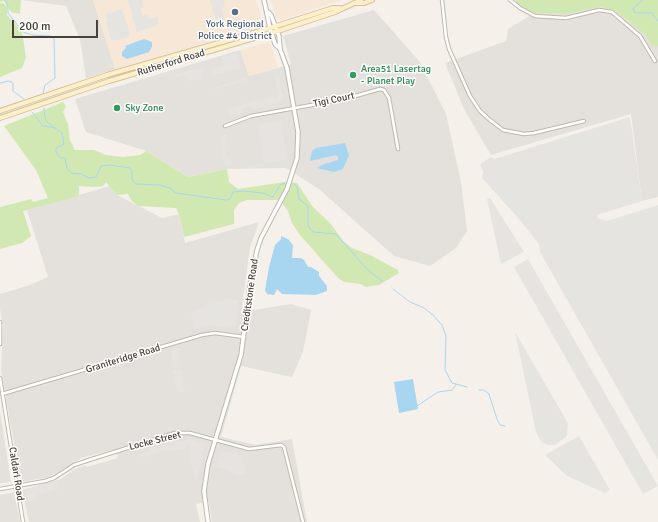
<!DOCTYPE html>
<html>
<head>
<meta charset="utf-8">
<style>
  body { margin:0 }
  #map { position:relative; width:658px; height:522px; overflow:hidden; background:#f5f1ea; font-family:Signika,sans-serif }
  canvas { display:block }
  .scale { position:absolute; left:12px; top:20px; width:86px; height:18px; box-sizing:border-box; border:2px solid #494138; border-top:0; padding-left:5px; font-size:12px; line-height:14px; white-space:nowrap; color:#494138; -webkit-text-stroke:3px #fff; paint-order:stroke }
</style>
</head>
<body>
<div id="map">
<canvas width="658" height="522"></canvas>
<div class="scale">200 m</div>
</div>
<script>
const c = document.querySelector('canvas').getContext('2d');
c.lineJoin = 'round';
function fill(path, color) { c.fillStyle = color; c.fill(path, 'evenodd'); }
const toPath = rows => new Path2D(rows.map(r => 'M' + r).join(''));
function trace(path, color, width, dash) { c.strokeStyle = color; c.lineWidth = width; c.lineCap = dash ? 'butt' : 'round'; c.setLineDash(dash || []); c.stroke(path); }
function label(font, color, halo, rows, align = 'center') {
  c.font = font + ' Signika,sans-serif'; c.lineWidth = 3; c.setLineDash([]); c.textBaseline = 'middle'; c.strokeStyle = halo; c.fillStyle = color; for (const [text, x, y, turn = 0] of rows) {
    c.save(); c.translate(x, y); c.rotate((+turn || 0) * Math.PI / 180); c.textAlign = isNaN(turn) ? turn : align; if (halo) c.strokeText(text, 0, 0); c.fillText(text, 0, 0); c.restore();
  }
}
fill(toPath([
  [93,0,256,0,264,26,115,69],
  [271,0,342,0,281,20,276,18],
  [268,42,270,43,278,67,249,76,240,50]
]), '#f6e7d6');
fill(toPath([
  [21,0,93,0,115,69,86,78,80,40,66,6],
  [600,7,615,11,644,34,652,46,658,46,658,197,642,201,631,114,491,155,464,109,445,63,506,41,508,29,534,13,568,14],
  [374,10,420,62,446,114,461,182,467,231,456,248,430,266,394,256,319,189,286,168,227,169,188,177,146,151,86,132,75,99,240,50,249,76,291,64,283,36],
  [110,186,117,195,162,218,179,214,185,243,259,222,250,248,242,306,253,310,291,304,311,310,303,352,292,377,241,366,221,437,256,445,292,439,307,522,212,522,209,502,196,504,200,522,29,522,22,490,61,479,73,470,86,465,86,467,118,458,116,449,81,458,50,477,21,482,1,371,3,326,0,309,0,294,30,285,48,277,27,210],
  [0,411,11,482,0,483],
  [14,492,20,522,0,522,0,495]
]), '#e4e0db');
fill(toPath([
  [0,0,21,0,20,14,11,12,4,1,0,2],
  [516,0,658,0,658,46,652,46,644,34,615,11,600,7,568,14,534,13,516,4],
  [0,3,3,3,7,7,7,15,22,32,26,57,22,68,0,77],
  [63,102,66,106,63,112,68,124,70,140,75,150,94,150,106,155,123,157,140,155,146,151,188,177,227,169,229,182,238,189,285,182,297,183,313,207,330,223,344,242,352,248,370,255,398,270,399,273,379,285,366,287,361,284,344,282,338,278,300,235,292,223,288,211,282,203,278,200,247,200,239,203,234,210,234,224,184,237,179,214,176,208,138,206,131,200,128,194,117,195,106,182,103,186,93,187,79,186,79,196,23,211,31,236,22,243,0,249,0,207,31,199,33,202,48,198,36,170,4,126]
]), '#d2e8b3');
fill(toPath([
  [128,0,142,0,144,7,140,8,143,16,147,14,149,19,157,17,159,23,156,26,137,32],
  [210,0,224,0,225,6,221,8,225,21,222,22,223,25,218,26],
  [122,9,130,34,128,34,129,37,114,41,113,39,111,40,106,23,108,22,105,14],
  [237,53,241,68,214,75,212,69,224,65,222,57],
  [199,68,200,70,203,69,204,75,202,75,203,79,190,81,184,75,175,77,174,75],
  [275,76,279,76,283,98,280,99,281,102,252,109,251,106,242,109,242,112,231,116,227,109,260,99,261,101,264,101,264,99,273,96,274,98,276,98,278,96],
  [246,78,247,80,213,90,213,88],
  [630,117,642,201,597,215,598,218,607,221,658,205,658,460,540,252,539,244,519,219,482,178,483,172,480,164,491,157,494,159],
  [281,121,287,160,264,164,265,167,247,168,247,166,264,163,258,125],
  [226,135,229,149,226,150,228,159,231,159,232,165,225,166,220,136],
  [490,198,524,252,501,264,487,199],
  [528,259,658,486,643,494,514,267],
  [232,298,233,300,238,300,236,325,232,325,231,328,215,326,215,324,195,330,191,312,206,307,205,305],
  [515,332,568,423,567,436,555,445,548,445,541,442,536,432],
  [178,348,181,367,173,368,171,351],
  [180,369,185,392,177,392,173,370],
  [579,436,610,490,605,493,567,476,545,455],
  [191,439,203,443,204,446,197,480,194,479,189,445,186,446,186,448,161,452,161,450,159,453,141,458,140,453,150,451,149,448],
  [225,451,243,457,246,474,235,475,234,473,216,467,222,452,224,453],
  [56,482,58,489,37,495,36,500,26,502,24,495,29,489]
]), '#e6e4e1');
fill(toPath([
  [144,39,152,42,152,47,149,52,127,59,122,56,122,52,126,48,125,46],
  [345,143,349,155,343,169,334,172,317,168,322,165,338,160,338,157,336,155,310,161,312,151,316,148],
  [281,236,288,239,293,245,292,258,301,258,304,260,308,267,311,267,319,272,319,276,327,286,327,291,316,295,282,294,277,289,274,295,267,294,265,290,269,267,275,245,281,239],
  [413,379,418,409,399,413,394,382]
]), '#a8d5f0');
trace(toPath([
  [5,0,8,7,8,13,23,32,32,35,50,36,54,39,55,78,45,85,43,94],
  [643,0,633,8,634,12,637,13,652,13,658,21],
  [0,83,9,81,13,83,13,91,24,99],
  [44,108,45,118,47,122,62,133,64,144,56,148,56,152,59,157,65,158,67,168,71,173,81,174,89,178,96,177,101,166,110,165,130,168,132,171,132,179,136,184,160,185,170,188,176,193,226,200,230,199,233,192,243,191,263,193,273,197,280,185,285,183],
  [32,112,43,126,56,128],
  [294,184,297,187,299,199,308,206,308,226,313,232,336,234,367,269,382,281],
  [393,289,410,302,424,308,433,315,442,325,446,336,445,370,452,383,467,387],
  [479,390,484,390,489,394,497,419,500,425,505,426],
  [417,406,438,392,452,390,456,385]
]), '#a8d5f0', 1);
const minor = toPath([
  [442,0,446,37,449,49,470,96,480,111,490,120,503,130,524,134,534,133,584,121],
  [510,0,520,8,535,16,566,18,599,10,612,12,640,36,655,61],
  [225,126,251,116,345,99,380,89,384,90,389,98,398,149],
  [0,322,0,344],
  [0,378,23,522],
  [2,394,202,335,215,333,244,337],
  [0,489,45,481,54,478,74,465,92,459,175,433,190,433,249,449,281,445,284,447,303,522]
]);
const tertiary = toPath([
  [268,12,271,15,279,36,280,49],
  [208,522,204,491,208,464,241,355,250,286,257,250,261,238,287,189,297,158,298,132,287,68,280,49,275,44,270,28,264,0]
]);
const secondary = toPath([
  [357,3,364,3,372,0],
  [0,111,107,75,267,29,333,8,340,8],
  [0,118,109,81,281,30,335,12,361,0]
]);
trace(minor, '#c0b8ac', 4.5);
trace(tertiary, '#c0b8ac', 5.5);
trace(secondary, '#d4c29a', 6);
trace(minor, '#fff', 2.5);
trace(tertiary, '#fff', 3.5);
trace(secondary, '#feefcb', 4);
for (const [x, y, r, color] of [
  [235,12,4,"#5c6f8a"],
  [353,75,4,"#2e9e5b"],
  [117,108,4,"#2e9e5b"]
]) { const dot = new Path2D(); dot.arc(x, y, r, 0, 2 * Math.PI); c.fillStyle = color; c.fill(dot); trace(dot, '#fff', 1.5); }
label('10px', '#4e5e75', '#fff', [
  ["York Regional",235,24],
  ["Police #4 District",235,36]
]);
label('10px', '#494138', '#fff', [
  ["Rutherford Road",171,63,-17],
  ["Tigi Court",334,100,-12],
  ["Creditstone Road",250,295,-82],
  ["Graniteridge Road",123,359,-17],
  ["Locke Street",155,441,-14],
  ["Caldari Road",16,474,81]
]);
label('10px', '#27864d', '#fff', [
  ["Area51 Lasertag",361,69],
  ["- Planet Play",361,81],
  ["Sky Zone",125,108]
], 'left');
</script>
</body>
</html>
